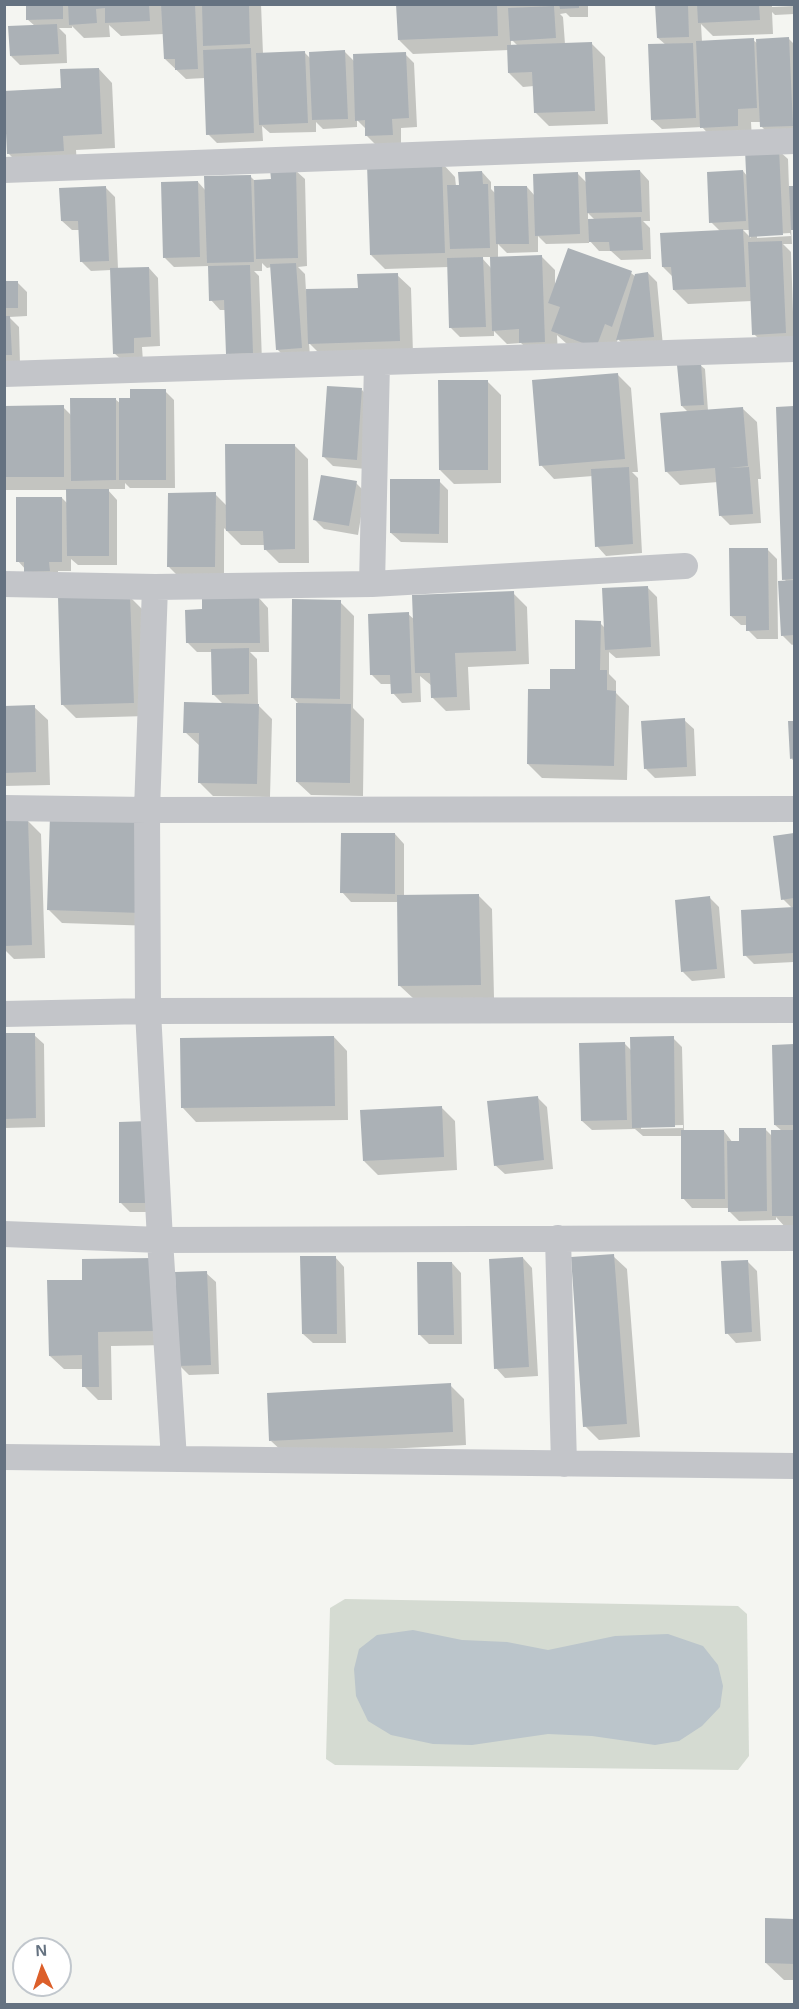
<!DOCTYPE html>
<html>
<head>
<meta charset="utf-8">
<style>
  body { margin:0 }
  #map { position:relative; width:799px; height:2009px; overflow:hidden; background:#f4f5f1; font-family:Arial,sans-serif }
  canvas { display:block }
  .frame { position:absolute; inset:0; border:6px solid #657281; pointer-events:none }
  .north { position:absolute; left:12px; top:1937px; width:60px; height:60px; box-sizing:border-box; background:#fff; border:2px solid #c1c7cd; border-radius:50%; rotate:357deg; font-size:16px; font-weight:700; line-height:24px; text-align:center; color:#657281 }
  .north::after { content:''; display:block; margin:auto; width:21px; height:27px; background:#dc5f2a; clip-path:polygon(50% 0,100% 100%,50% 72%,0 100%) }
</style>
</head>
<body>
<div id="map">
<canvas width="799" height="2009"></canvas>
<div class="frame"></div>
<div class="north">N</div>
</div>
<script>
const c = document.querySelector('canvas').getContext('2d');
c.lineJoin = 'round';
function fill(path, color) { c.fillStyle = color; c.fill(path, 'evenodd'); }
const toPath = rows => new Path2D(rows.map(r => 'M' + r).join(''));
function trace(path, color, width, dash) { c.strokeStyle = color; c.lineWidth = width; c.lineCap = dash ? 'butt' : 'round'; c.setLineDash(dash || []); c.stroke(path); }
fill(toPath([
  [345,1599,738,1606,747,1614,749,1756,738,1770,335,1765,326,1759,330,1608]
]), '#d5dbd2');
fill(toPath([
  [413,1630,462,1640,507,1642,548,1650,615,1636,668,1634,703,1646,718,1665,723,1686,720,1707,702,1726,679,1741,655,1745,592,1736,548,1734,472,1745,433,1744,391,1735,368,1721,356,1696,354,1669,359,1649,377,1635]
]), '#bbc5cb');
fill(toPath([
  [27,4,261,4,263,54,304,52,311,59,345,52,354,61,405,54,414,63,417,127,401,128,401,144,376,145,366,135,366,129,357,120,357,127,323,129,316,122,316,132,270,133,262,126,263,141,217,143,208,134,205,78,186,79,165,59,164,34,121,36,109,25,110,37,84,38,72,26,72,28,59,28,66,35,67,63,20,65,11,56,35,26,27,19],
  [266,4,297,4,267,6],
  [398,4,588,4,588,17,570,17,566,13,560,14,563,17,565,44,591,43,605,57,608,124,549,126,535,112,534,86,523,87,509,73,509,50,413,54,399,40],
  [511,39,518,46,511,47],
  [657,4,772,4,772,7,794,6,794,14,775,15,772,12,773,34,713,36,701,24,702,42,753,40,758,44,789,39,794,44,794,135,771,136,762,127,761,122,751,122,752,140,715,141,702,127,662,129,652,120,666,45,658,38],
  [99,69,112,83,115,148,76,150,77,164,22,167,8,153,63,90],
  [778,150,788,159,789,188,794,187,794,231,791,228,792,244,783,244,791,252,794,342,763,343,754,334,752,301,688,304,674,290,673,277,663,267,720,231,711,222,743,171,748,177],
  [743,230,750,230,751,238],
  [790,233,791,236,757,238,757,235],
  [442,163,455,177,456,186,461,186,482,172,491,182,491,189,496,194,527,187,535,196,578,174,587,183,640,171,649,181,650,221,643,221,650,228,651,259,621,260,611,251,599,251,589,240,589,243,546,244,538,236,538,252,507,253,498,244,498,258,541,256,555,270,555,286,631,273,636,277,648,273,657,282,663,346,627,349,618,339,610,361,567,344,557,335,558,356,535,356,521,343,507,344,494,331,494,336,460,337,451,328,449,267,385,269,371,255],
  [588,213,595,220,588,220],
  [481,257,491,257,491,268],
  [295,170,305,179,307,266,298,267,305,274,306,291,360,289,397,275,411,288,413,354,323,357,309,343,310,357,287,359,277,349,272,267,267,268,262,263,262,271,254,271,259,276,262,362,237,363,228,353,226,310,220,310,211,300,209,266,174,267,165,258,198,182,206,191,250,176,255,181,273,180],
  [106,188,115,197,118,269,149,268,158,278,160,346,142,347,143,362,124,362,114,353,111,270,91,271,81,261,80,230,72,230,62,221],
  [17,282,27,292,27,316,9,317,19,327,20,364,4,364,4,283],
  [700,365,705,369,708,411,743,409,757,422,761,479,758,479,761,523,730,525,720,515,718,482,680,485,666,471,689,413,682,406],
  [617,374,631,388,638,472,632,472,638,478,642,553,606,556,597,546,593,476,554,479,541,465],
  [487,381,501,395,501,483,454,484,440,470],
  [362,390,371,399,366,469,333,466,324,457],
  [165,391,174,400,175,488,130,488,125,483,125,489,107,489,117,500,117,565,78,565,71,559,71,571,58,571,58,580,35,580,18,561,62,498,68,504,68,490,4,490,4,407,63,407,72,416,115,399,121,404,131,399],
  [778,408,794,408,794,644,792,645,782,635,787,582,784,579],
  [294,445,308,459,309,563,279,563,265,549,265,545,241,545,224,528,224,576,178,576,169,567,215,494,227,506],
  [439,481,448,490,448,543,401,542,391,533],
  [356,483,365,492,358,535,324,529,314,519],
  [767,549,777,559,778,639,757,639,748,630,747,625,741,625,731,616],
  [647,587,657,597,660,656,616,658,609,652,609,674,616,681,616,693,629,706,627,780,542,778,528,764,554,691,576,671,600,623,605,628],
  [513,593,527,607,529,664,468,667,470,710,446,711,432,697,432,686,420,676,421,702,402,703,393,693,392,684,381,684,372,675,408,614,415,620],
  [130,597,144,611,147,716,76,718,62,704],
  [259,598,268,608,269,652,250,652,257,659,258,705,272,719,270,797,213,796,199,782,200,746,185,732,224,705,213,694,213,652,197,652,188,643,203,611],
  [340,602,354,616,353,708,364,719,363,796,311,795,297,782,298,703,293,698],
  [4,707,34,707,48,720,50,785,4,786],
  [684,720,694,729,696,776,655,778,646,769],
  [789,722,794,722,794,761,791,758],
  [51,817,155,926,62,923,48,909],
  [27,820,41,834,45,958,14,959,4,949,4,821],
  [395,834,404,844,404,897,478,895,492,909,494,998,414,999,400,986,399,902,351,902,342,892],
  [794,834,794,962,754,964,745,955,793,909,783,899,775,837],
  [710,898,719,907,725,978,692,981,683,972],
  [4,1035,34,1035,44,1044,45,1127,4,1128],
  [334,1037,347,1051,348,1120,196,1122,183,1108],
  [673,1038,682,1047,684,1132,724,1131,733,1143,741,1143,765,1129,773,1137,782,1131,775,1125,773,1046,794,1046,794,1229,787,1229,776,1217,776,1220,739,1221,729,1211,729,1208,692,1208,683,1198,682,1136,643,1136,635,1129,592,1130,582,1121,625,1044,632,1051],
  [683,1125,683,1128,641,1129,641,1126],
  [538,1098,547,1107,553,1169,505,1174,495,1165],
  [441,1107,455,1121,457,1170,378,1175,364,1161],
  [120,1123,158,1212,130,1212,121,1203],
  [613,1256,627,1269,640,1437,599,1440,585,1426],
  [335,1257,344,1267,346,1343,313,1343,303,1334],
  [523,1258,532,1268,538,1376,505,1378,496,1368],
  [83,1261,168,1345,111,1346,112,1400,98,1400,84,1386,83,1369,64,1369,50,1356,84,1281],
  [748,1262,757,1271,761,1341,736,1343,727,1333],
  [452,1263,461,1273,462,1344,429,1344,420,1335],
  [206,1273,216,1282,219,1374,189,1375,180,1366],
  [450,1385,464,1399,466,1445,285,1454,271,1441],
  [767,1920,794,1920,794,1980,784,1980,766,1963]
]), '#0003');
fill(toPath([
  [26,4,63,4,63,19,26,20],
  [68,4,149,4,150,21,105,23,105,8,96,9,97,23,69,25],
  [161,4,195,4,198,69,175,70,175,59,164,59],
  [202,4,249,4,250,44,203,46],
  [396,4,497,4,498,36,398,40],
  [559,4,579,4,579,8,560,9],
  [655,4,688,4,689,37,657,38],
  [697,4,759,4,760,20,698,23],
  [554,6,556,38,510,41,508,8],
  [57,24,59,54,10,56,8,26],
  [789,37,793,126,760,127,756,39],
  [754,38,757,108,738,109,738,126,700,128,696,41],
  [592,42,595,111,534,113,532,72,508,73,507,45],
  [693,43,696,118,651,120,648,44],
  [251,48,254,133,206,135,203,50],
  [345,50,348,119,312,120,309,52],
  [305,51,308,123,259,125,256,53],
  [406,52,409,118,392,119,393,135,365,136,365,120,355,121,353,54],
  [99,68,102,134,63,136,64,151,7,154,4,91,61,88,60,69],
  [779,148,783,235,749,237,745,150],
  [442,161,445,253,370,255,367,164],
  [296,168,298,258,256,259,254,180,271,179,270,169],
  [640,170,642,212,587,213,585,172],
  [743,170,746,221,709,223,707,172],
  [482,171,483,184,488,184,490,248,450,249,447,185,459,185,458,172],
  [578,172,580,234,535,236,533,174],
  [251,175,254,262,207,263,204,176],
  [198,181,200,257,163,258,161,182],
  [106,186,109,261,80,262,78,221,61,221,59,188],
  [494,186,527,186,529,244,496,244],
  [789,186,794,186,794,230,791,230],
  [641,217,643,250,610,251,609,242,589,242,588,219],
  [743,229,746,287,673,290,671,267,662,267,660,233],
  [782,241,786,333,752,335,748,242],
  [568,248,632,271,612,327,605,324,596,348,551,331,560,307,548,303],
  [542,255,545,342,519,343,519,329,492,331,490,257],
  [483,257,486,327,449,328,447,258],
  [296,263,302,348,276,350,270,264],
  [250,265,253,353,226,354,224,300,209,301,208,266],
  [149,267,151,337,134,338,134,353,113,354,110,268],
  [648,272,654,337,616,340,635,274],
  [398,273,400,341,308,344,306,289,358,288,357,274],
  [4,281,18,281,18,308,4,308],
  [5,316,10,316,12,355,5,355],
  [701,363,704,405,681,406,677,365],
  [618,373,625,459,539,466,532,380],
  [438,380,488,380,488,470,439,470],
  [327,386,362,388,357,460,322,457],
  [130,389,166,389,166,480,119,480,119,398,130,398],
  [70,398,116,398,116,480,71,481],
  [64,405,64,477,4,477,4,406],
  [794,406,794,579,782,580,776,407],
  [743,407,748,466,729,468,749,467,753,514,719,516,715,468,665,472,660,413],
  [225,444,295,444,295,549,264,550,263,531,226,531],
  [629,467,633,544,595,547,591,469],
  [321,475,357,481,349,526,313,520],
  [390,479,440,479,439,534,390,533],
  [66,489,109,489,109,556,67,556],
  [216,492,215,567,167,567,168,493],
  [16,497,62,497,62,562,49,562,50,571,24,572,24,562,16,562],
  [729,548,768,548,769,630,746,631,746,616,730,616],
  [794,580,794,635,781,636,778,581],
  [648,586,651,647,605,650,602,588],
  [514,591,516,651,455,653,457,697,431,698,430,673,415,673,412,595],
  [130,595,134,703,61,705,58,597],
  [202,597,259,597,260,643,186,643,185,610,202,609],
  [292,599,341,600,340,699,291,698],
  [409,612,412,693,391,694,390,675,370,675,368,614],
  [575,620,601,621,600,670,607,670,607,690,616,691,614,766,527,764,528,689,550,689,550,669,575,669],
  [249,648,249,694,212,695,211,649],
  [184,702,259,704,257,784,198,783,199,733,183,733],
  [296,703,351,704,350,783,296,782],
  [35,705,36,772,4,773,4,706],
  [685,718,687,767,644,769,641,721],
  [788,721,794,721,794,758,790,759],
  [50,815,145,818,141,913,47,910],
  [28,818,32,945,4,946,4,819],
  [341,833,395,833,395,894,340,893],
  [794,833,794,898,781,900,773,836],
  [479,894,481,985,398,986,397,895],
  [710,896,717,969,681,972,675,900],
  [794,907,794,953,743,956,741,910],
  [4,1033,35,1033,36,1118,4,1119],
  [334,1036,335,1106,181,1108,180,1038],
  [674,1036,675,1127,632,1128,630,1037],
  [625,1042,627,1120,581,1121,579,1043],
  [794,1044,794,1125,774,1125,772,1045],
  [538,1096,544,1160,494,1166,487,1101],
  [442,1106,444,1157,363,1161,360,1110],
  [148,1121,150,1203,119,1203,119,1122],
  [739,1128,766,1128,767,1211,728,1212,727,1141,739,1141],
  [681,1130,724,1130,725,1199,681,1199],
  [771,1130,794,1130,794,1216,772,1216],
  [614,1254,627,1424,583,1427,571,1257],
  [300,1256,336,1256,337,1334,302,1334],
  [523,1257,529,1367,494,1369,489,1259],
  [153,1258,155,1331,98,1332,99,1387,82,1387,82,1355,49,1356,47,1280,82,1280,82,1259],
  [748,1260,752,1332,725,1334,721,1261],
  [417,1262,452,1262,454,1335,418,1335],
  [207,1271,211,1365,178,1366,175,1272],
  [451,1383,453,1432,269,1441,267,1393],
  [765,1918,794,1919,794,1964,765,1963]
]), '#abb1b6');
trace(toPath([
  [4,170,794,141],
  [4,374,794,349],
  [4,584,155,587,372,584,377,363],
  [372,584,685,566],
  [155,587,147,810,148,1011,160,1240,174,1459],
  [4,808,147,810,794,809],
  [4,1014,148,1011,794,1010],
  [4,1234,160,1240,794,1238],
  [558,1238,564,1464],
  [4,1457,794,1466]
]), '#c3c5c9', 26);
</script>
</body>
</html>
